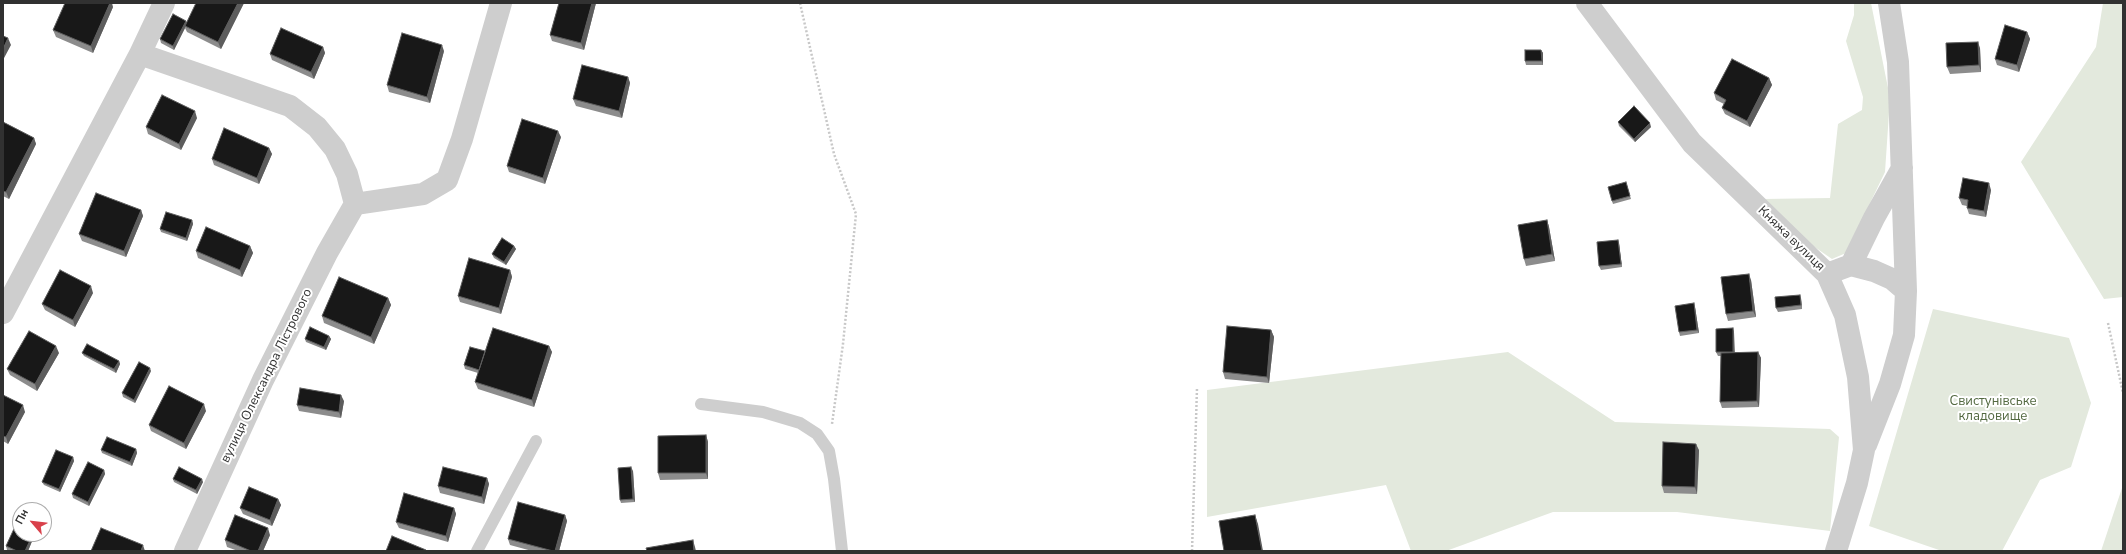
<!DOCTYPE html>
<html>
<head>
<meta charset="utf-8">
<style>
  body { margin:0 }
  #map { position:relative; width:2126px; height:554px; overflow:hidden; background:#fff; font-family:"Nunito Sans",sans-serif }
  canvas { display:block }
  .frame { position:absolute; inset:0; border:4px solid #313131; pointer-events:none }
  .north { position:absolute; left:12px; top:502px; width:40px; height:40px; box-sizing:border-box; background:#fff; border:1px solid #adadad; border-radius:50%; rotate:298deg; font-size:11px; font-weight:700; line-height:16px; text-align:center; color:#313131 }
  .north::after { content:''; display:block; margin:auto; width:14px; height:18px; background:#d9414b; clip-path:polygon(50% 0,100% 100%,50% 72%,0 100%) }
</style>
</head>
<body>
<div id="map">
<canvas width="2126" height="554"></canvas>
<div class="frame"></div>
<div class="north">Пн</div>
</div>
<script>
const c = document.querySelector('canvas').getContext('2d');
c.lineJoin = 'round';
function fill(path, color) { c.fillStyle = color; c.fill(path, 'evenodd'); }
const toPath = rows => new Path2D(rows.map(r => 'M' + r).join(''));
function trace(path, color, width, dash) { c.strokeStyle = color; c.lineWidth = width; c.lineCap = dash ? 'butt' : 'round'; c.setLineDash(dash || []); c.stroke(path); }
function label(font, color, halo, rows, align = 'center') {
  c.font = font + ' "Nunito Sans",sans-serif'; c.lineWidth = 4; c.setLineDash([]); c.textBaseline = 'middle'; c.strokeStyle = halo; c.fillStyle = color; for (const [text, x, y, turn = 0] of rows) {
    c.save(); c.translate(x, y); c.rotate((+turn || 0) * Math.PI / 180); c.textAlign = isNaN(turn) ? turn : align; if (halo) c.strokeText(text, 0, 0); c.fillText(text, 0, 0); c.restore();
  }
}
fill(toPath([
  [1854,3,1871,3,1890,98,1885,172,1846,253,1832,259,1784,226,1763,199,1830,198,1838,124,1862,110,1863,97,1846,41,1854,15],
  [2103,3,2123,3,2123,297,2104,299,2021,162,2096,47],
  [1933,309,2069,338,2091,403,2071,467,2040,480,2002,551,1942,551,1869,526],
  [1508,352,1615,422,1830,429,1839,437,1830,531,1677,512,1553,512,1446,551,1411,551,1386,485,1207,517,1207,390],
  [2123,485,2123,551,2101,551]
]), '#e3e9dd');
trace(toPath([
  [800,3,834,154,856,214,843,344,832,424],
  [2108,323,2123,393],
  [1192,551,1197,388]
]), '#c8c8c8', 2.5, [2, 2]);
trace(toPath([
  [701,404,763,412,800,423,817,434,829,451,834,479,842,551],
  [477,551,536,441]
]), '#cecece', 12);
trace(toPath([
  [1587,3,1692,143,1827,274,1845,315,1858,377,1864,450,1857,483,1836,551],
  [140,54,290,106,317,127,335,149,347,174,355,204],
  [1851,265,1874,271,1892,279,1906,291],
  [1827,274,1851,265,1874,218,1902,168],
  [3,313,140,54,164,3],
  [1866,445,1890,384,1904,335,1906,291,1898,62,1889,3],
  [185,551,263,380,327,253,355,204,423,194,447,180,462,139,501,3]
]), '#cecece', 22);
fill(toPath([
  [244,3,221,49,187,32,185,28,174,50,161,43,160,39,186,22],
  [559,3,596,3,584,50,552,41,550,35],
  [113,7,93,53,56,37,53,30],
  [2027,32,2030,39,2019,72,1997,65,1995,59],
  [323,47,325,53,314,79,272,60,270,54],
  [1980,48,1981,72,1950,74,1947,67],
  [1541,50,1543,53,1543,65,1526,65,1525,61],
  [444,51,430,103,389,92,387,85],
  [628,77,630,83,622,118,576,106,573,99],
  [1769,78,1772,85,1750,127,1725,114,1722,108,1724,104,1716,100,1714,93],
  [197,118,181,150,148,134,146,127],
  [3,122,34,138,36,144,9,199,3,196],
  [1618,122,1651,127,1635,142,1619,126],
  [561,137,545,184,509,172,507,166],
  [269,148,272,154,259,184,214,165,212,159],
  [1627,185,1631,199,1613,204,1612,201],
  [1991,190,1986,217,1969,214,1967,208,1967,206,1962,205,1959,198],
  [141,210,143,216,126,257,82,241,79,234],
  [192,220,193,224,187,241,161,232,160,229],
  [1547,220,1549,227,1555,261,1526,266,1524,259],
  [1618,240,1619,243,1622,267,1601,270,1599,266],
  [250,246,253,253,242,277,198,258,196,251],
  [514,246,516,249,506,265,494,258,492,254],
  [510,270,512,277,501,314,460,302,458,296],
  [1751,280,1756,317,1728,321,1726,314],
  [93,293,75,327,45,310,42,304],
  [388,298,391,305,374,344,324,323,322,316],
  [1801,298,1802,309,1778,312,1776,308],
  [1695,307,1699,333,1680,336,1679,332],
  [1733,328,1734,332,1734,352,1758,352,1761,358,1759,407,1722,408,1720,402,1721,356,1718,356,1716,352],
  [1271,330,1274,337,1269,383,1225,379,1223,372],
  [329,336,331,339,326,350,306,342,305,339],
  [549,346,552,352,534,407,478,389,475,382,478,373,465,369,464,365,485,351],
  [59,353,37,391,10,375,7,369],
  [82,353,119,361,120,364,116,373,84,356],
  [151,371,135,403,123,397,122,393],
  [3,395,25,412,8,444,3,441],
  [344,401,341,418,299,411,297,405],
  [206,411,186,449,151,431,149,425],
  [706,435,708,442,708,479,660,480,658,473],
  [136,449,137,453,132,466,102,453,101,450],
  [1699,450,1697,494,1664,493,1662,486],
  [73,457,74,461,60,492,44,485,42,482],
  [104,470,105,474,89,506,73,498,72,494],
  [633,471,635,502,621,503,620,500],
  [487,478,489,484,484,504,440,493,438,486],
  [173,479,203,482,197,494,174,482],
  [278,499,281,505,272,526,243,514,240,508],
  [454,508,456,514,448,542,399,528,396,522],
  [565,515,567,521,559,551,532,551,510,545,508,539],
  [20,534,35,534,28,551,10,551,7,550,6,546],
  [270,535,263,551,238,551,227,547,225,540]
]), '#8c8c8c');
fill(toPath([
  [110,3,112,3,113,7,93,53,91,46],
  [238,3,244,3,221,49,218,42],
  [592,3,596,3,584,50,581,43],
  [186,21,187,25,185,26,185,28,174,50,173,46],
  [2027,32,2030,39,2019,72,2017,65],
  [8,38,11,45,3,60,3,49],
  [1978,42,1980,48,1981,72,1979,65],
  [442,45,444,51,430,103,427,97],
  [323,47,325,53,314,79,311,72],
  [1541,50,1543,53,1543,65,1542,61],
  [628,77,630,83,622,118,619,111],
  [1769,78,1772,85,1750,127,1747,121],
  [195,111,197,118,181,150,179,144],
  [1650,123,1651,127,1635,142,1634,139],
  [558,131,561,137,545,184,543,178],
  [34,138,36,144,9,199,6,192],
  [269,148,272,154,259,184,257,178],
  [1989,183,1991,190,1986,217,1984,211],
  [141,210,143,216,126,257,124,251],
  [192,220,193,224,187,241,186,238],
  [1547,220,1549,227,1555,261,1552,254],
  [1618,240,1619,243,1622,267,1621,264],
  [250,246,253,253,242,277,240,270],
  [514,246,516,249,506,265,504,262],
  [510,270,512,277,501,314,499,308],
  [1749,274,1751,280,1756,317,1753,311],
  [91,286,93,293,75,327,73,320],
  [1800,295,1801,298,1802,309,1801,305],
  [388,298,391,305,374,344,371,337],
  [1694,303,1695,307,1699,333,1697,330],
  [1733,328,1734,332,1735,356,1733,352],
  [1271,330,1274,337,1269,383,1267,377],
  [329,336,331,339,326,350,324,347],
  [56,346,59,353,37,391,35,384],
  [549,346,552,352,534,407,532,400],
  [1758,352,1761,358,1759,407,1757,401],
  [119,361,120,364,116,373,114,369],
  [150,368,151,371,135,403,134,400],
  [341,395,344,401,341,418,339,412],
  [204,404,206,411,186,449,184,443],
  [23,405,25,412,8,444,6,437],
  [706,435,708,442,708,479,706,473],
  [1696,444,1699,450,1697,494,1695,487],
  [136,449,137,453,132,466,130,462],
  [73,457,74,461,60,492,59,489],
  [631,467,633,471,635,502,633,499],
  [104,470,105,474,89,506,88,502],
  [487,478,489,484,484,504,482,497],
  [202,479,203,482,197,494,196,490],
  [278,499,281,505,272,526,270,520],
  [454,508,456,514,448,542,446,536],
  [565,515,567,521,559,551,555,551],
  [1255,515,1258,524,1263,551,1262,551],
  [268,528,270,535,263,551,258,551],
  [33,534,35,534,28,551,25,551],
  [693,540,695,547,696,551,694,551],
  [143,545,145,551,141,551]
]), '#5d5d5d');
const building = toPath([
  [65,3,110,3,91,46,53,30,65,3],
  [196,3,238,3,218,42,185,26,196,3],
  [559,3,592,3,581,43,550,35,559,3],
  [173,14,186,21,173,46,160,39,173,14],
  [2005,25,2027,32,2017,65,1995,59,2005,25],
  [281,28,323,47,311,72,270,54,281,28],
  [402,33,442,45,427,97,387,85,402,33],
  [3,36,8,38,3,49,3,36],
  [1978,42,1979,65,1947,67,1946,43,1978,42],
  [1525,50,1541,50,1542,61,1525,61,1525,50],
  [1732,59,1769,78,1747,121,1722,108,1726,100,1714,93,1732,59],
  [582,65,628,77,619,111,573,99,582,65],
  [162,95,195,111,179,144,146,127,162,95],
  [1634,106,1650,123,1634,139,1618,122,1634,106],
  [522,119,558,131,543,178,507,166,522,119],
  [3,122,34,138,6,192,3,191,3,122],
  [224,128,269,148,257,178,212,159,224,128],
  [1963,178,1989,183,1984,211,1967,208,1968,200,1959,198,1963,178],
  [1626,182,1630,196,1612,201,1608,187,1626,182],
  [96,193,141,210,124,251,79,234,96,193],
  [166,212,192,220,186,238,160,229,166,212],
  [1547,220,1552,254,1524,259,1518,225,1547,220],
  [206,227,250,246,240,270,196,251,206,227],
  [502,238,514,246,504,262,492,254,502,238],
  [1618,240,1621,264,1599,266,1597,242,1618,240],
  [469,258,510,270,499,308,458,296,469,258],
  [60,270,91,286,73,320,42,304,60,270],
  [1749,274,1753,311,1726,314,1721,277,1749,274],
  [339,277,388,298,371,337,322,316,339,277],
  [1800,295,1801,305,1776,308,1775,297,1800,295],
  [1694,303,1697,330,1679,332,1675,306,1694,303],
  [1227,326,1271,330,1267,377,1223,372,1227,326],
  [310,327,329,336,324,347,305,339,310,327],
  [493,328,549,346,532,400,475,382,493,328],
  [1733,328,1733,352,1716,352,1716,329,1733,328],
  [29,331,56,346,35,384,7,369,29,331],
  [87,344,119,361,114,369,82,353,87,344],
  [470,347,485,351,479,370,464,365,470,347],
  [1758,352,1757,401,1720,402,1721,353,1758,352],
  [139,362,150,368,134,400,122,393,139,362],
  [169,386,204,404,184,443,149,425,169,386],
  [300,388,341,395,339,412,297,405,300,388],
  [3,395,23,405,6,437,3,436,3,395],
  [706,435,706,473,658,473,658,436,706,435],
  [107,437,136,449,130,462,101,450,107,437],
  [1663,442,1696,444,1695,487,1662,486,1663,442],
  [56,450,73,457,59,489,42,482,56,450],
  [88,462,104,470,88,502,72,494,88,462],
  [179,467,202,479,196,490,173,479,179,467],
  [443,467,487,478,482,497,438,486,443,467],
  [631,467,633,499,620,500,618,468,631,467],
  [249,487,278,499,270,520,240,508,249,487],
  [404,493,454,508,446,536,396,522,404,493],
  [518,502,565,515,555,551,553,551,508,539,518,502],
  [235,515,268,528,258,551,251,551,225,540,235,515],
  [1255,515,1262,551,1224,551,1219,521,1255,515],
  [19,518,20,518,20,534,33,534,25,551,17,551,6,546,19,518],
  [101,528,143,545,141,551,91,551,101,528],
  [392,536,426,550,426,551,386,551,392,536],
  [693,540,694,551,647,551,646,548,693,540]
]);
fill(building, '#181818');
trace(building, '#5d5d5d', 1);
label('13px', '#313131', '#fff', [
  ["Княжа вулиця",1791,239,44],
  ["вулиця Олександра Лістрового",267,376,-64]
]);
label('13px', '#536941', '#fff', [
  ["Свистунівське",1993,402],
  ["кладовище",1993,417]
]);
</script>
</body>
</html>
